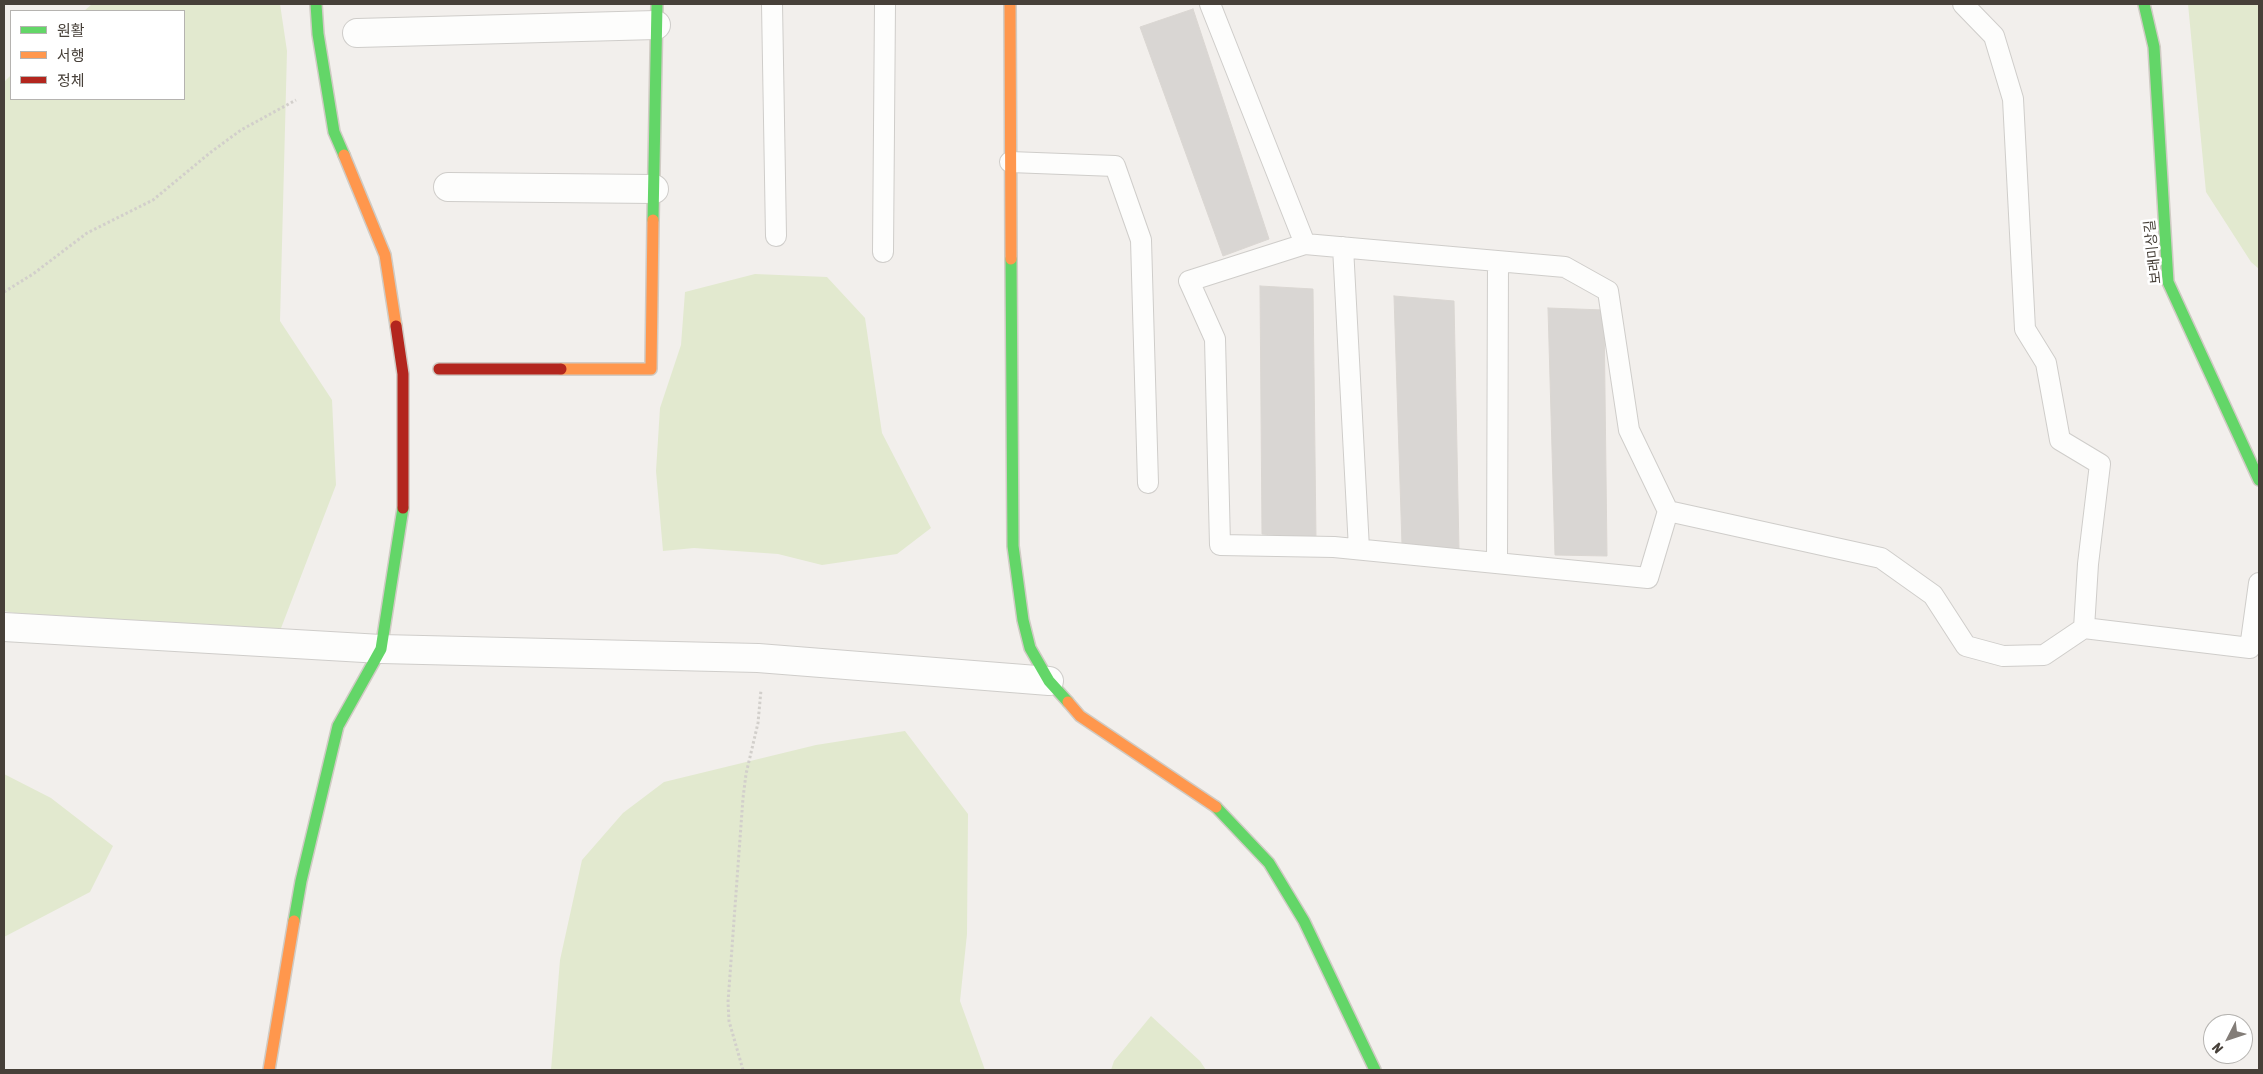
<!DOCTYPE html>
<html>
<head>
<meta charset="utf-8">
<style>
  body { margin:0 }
  #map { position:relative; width:2263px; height:1074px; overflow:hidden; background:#f2efec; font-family:"Asap Condensed","Noto Sans KR",sans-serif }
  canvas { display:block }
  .frame { position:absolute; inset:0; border:5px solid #474039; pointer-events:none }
  .legend { position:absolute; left:10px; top:10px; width:175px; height:90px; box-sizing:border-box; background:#fff; border:1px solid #b5b3b0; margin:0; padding:6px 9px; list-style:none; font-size:15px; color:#474039 }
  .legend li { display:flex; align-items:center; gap:10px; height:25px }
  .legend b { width:25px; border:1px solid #b5b3b0 }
  .north { position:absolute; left:2203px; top:1014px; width:50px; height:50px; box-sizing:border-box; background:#fff; border:1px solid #b5b3b0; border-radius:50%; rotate:229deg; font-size:14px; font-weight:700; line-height:20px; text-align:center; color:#474039 }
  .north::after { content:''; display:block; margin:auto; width:18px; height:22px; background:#837d78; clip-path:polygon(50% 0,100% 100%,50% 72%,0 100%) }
</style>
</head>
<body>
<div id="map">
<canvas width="2263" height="1074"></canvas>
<div class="frame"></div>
<ul class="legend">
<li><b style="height:6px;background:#63d668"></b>원활</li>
<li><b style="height:6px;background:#ff974d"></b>서행</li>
<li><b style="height:6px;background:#b3261e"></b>정체</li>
</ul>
<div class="north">N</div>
</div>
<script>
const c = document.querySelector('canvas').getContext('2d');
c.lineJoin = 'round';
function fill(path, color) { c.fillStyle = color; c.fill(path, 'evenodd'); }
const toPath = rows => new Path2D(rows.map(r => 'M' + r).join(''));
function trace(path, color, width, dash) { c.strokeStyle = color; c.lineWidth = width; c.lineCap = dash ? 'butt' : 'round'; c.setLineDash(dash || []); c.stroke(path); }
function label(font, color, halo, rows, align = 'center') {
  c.font = font + ' "Asap Condensed","Noto Sans KR",sans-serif'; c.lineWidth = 5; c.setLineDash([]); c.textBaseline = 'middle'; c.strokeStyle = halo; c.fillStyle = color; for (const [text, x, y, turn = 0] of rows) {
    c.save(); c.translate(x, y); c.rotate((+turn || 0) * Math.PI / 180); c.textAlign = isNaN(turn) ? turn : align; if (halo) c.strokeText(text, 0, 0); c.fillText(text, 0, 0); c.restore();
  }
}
fill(toPath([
  [92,4,280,4,287,51,280,321,332,400,336,485,278,636,78,625,4,611,4,82,11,75,11,99,184,99,184,11,84,11],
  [2188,4,2259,4,2259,269,2251,262,2206,192],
  [755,274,827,277,865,318,882,433,931,528,897,554,822,565,778,554,694,548,663,551,656,471,660,408,681,345,685,292],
  [905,731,968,814,967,934,960,1001,985,1070,551,1070,560,960,582,860,623,813,664,782,816,745],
  [4,774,51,798,113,846,90,892,4,937],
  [1151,1016,1200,1061,1206,1070,1111,1070,1114,1061]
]), '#e2e9cf');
const building = toPath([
  [1193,9,1269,239,1223,256,1140,27,1193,9],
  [1260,286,1313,289,1316,539,1262,534,1260,286],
  [1394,296,1454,301,1459,550,1402,545,1394,296],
  [1548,308,1604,310,1607,556,1555,555,1548,308]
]);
fill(building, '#d9d6d3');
trace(building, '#dad6d2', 1);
const lane = toPath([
  [772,4,776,236],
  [1210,4,1305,244],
  [1010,162,1115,166,1141,240,1148,483],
  [1305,244,1565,267,1608,291,1629,430,1668,511,1648,578,1334,547,1220,545,1215,339,1189,281,1305,244],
  [1343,247,1359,549],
  [883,252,885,4],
  [1668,511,1881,558,1933,595,1966,646,2003,656,2044,655,2084,628,2088,564,2100,464,2060,440,2046,363,2025,329,2013,99,1994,36,1963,4],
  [1497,562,1498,261],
  [2084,628,2250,648,2259,583]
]);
const street = toPath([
  [357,33,656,25],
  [448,187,654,189],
  [4,627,381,649,758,658,1049,681]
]);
const fast = toPath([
  [316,4,318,34,334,132,344,155],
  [2144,4,2154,47,2168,282,2259,480],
  [653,220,657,4],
  [1011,259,1013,546,1023,620,1030,648,1049,681,1068,702],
  [1216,807,1269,863,1304,921,1375,1070],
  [294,921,301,881,338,726,381,649,403,508]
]);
const slow = toPath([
  [1010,4,1011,259],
  [344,155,385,255,396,326],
  [561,369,651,369,653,220],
  [1068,702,1080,716,1216,807],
  [269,1070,294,921]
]);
const jam = toPath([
  [396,326,403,374,403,508],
  [439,369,561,369]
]);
trace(lane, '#cfcdca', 22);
trace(street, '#cfcdca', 30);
trace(fast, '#d0cbc4', 14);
trace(slow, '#d0cbc4', 14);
trace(jam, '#d0cbc4', 14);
trace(toPath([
  [4,292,33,274,87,233,153,200,211,152,241,130,296,100],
  [743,1070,729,1021,728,1002,743,798,746,774,758,723,761,690]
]), '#d2cfcb', 3, [2.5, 2.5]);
trace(lane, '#fdfdfc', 20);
trace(street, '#fdfdfc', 28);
trace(fast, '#63d668', 11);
trace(slow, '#ff974d', 11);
trace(jam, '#b3261e', 11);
label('14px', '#474039', '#fff', [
  ["보래미상길",2153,252,-96]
]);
</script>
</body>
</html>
